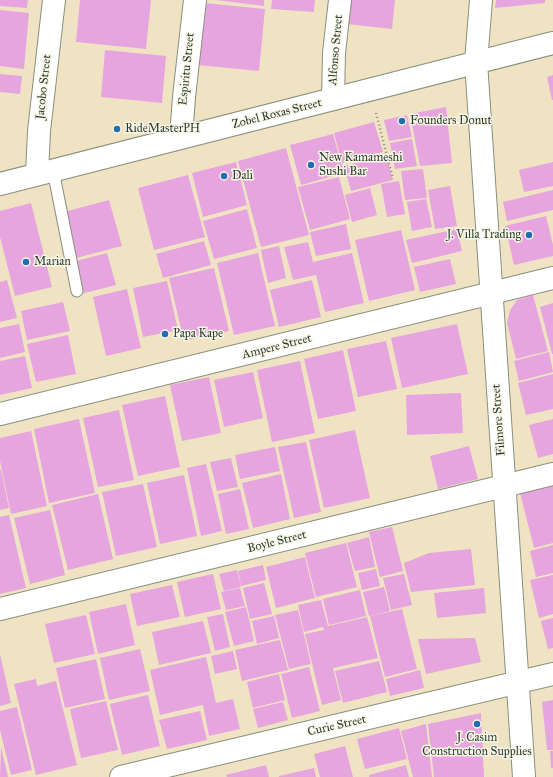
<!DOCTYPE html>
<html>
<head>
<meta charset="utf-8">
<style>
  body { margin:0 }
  canvas { display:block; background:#f0e3c4 }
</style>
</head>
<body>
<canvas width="553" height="777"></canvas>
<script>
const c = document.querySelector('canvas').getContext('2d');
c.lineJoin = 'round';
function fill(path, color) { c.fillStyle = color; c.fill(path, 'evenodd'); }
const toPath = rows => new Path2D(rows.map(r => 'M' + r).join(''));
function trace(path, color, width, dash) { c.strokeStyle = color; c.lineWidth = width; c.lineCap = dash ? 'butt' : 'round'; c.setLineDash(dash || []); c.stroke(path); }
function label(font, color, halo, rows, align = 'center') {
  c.font = font + ' "IM FELL Great Primer",serif'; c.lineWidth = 3; c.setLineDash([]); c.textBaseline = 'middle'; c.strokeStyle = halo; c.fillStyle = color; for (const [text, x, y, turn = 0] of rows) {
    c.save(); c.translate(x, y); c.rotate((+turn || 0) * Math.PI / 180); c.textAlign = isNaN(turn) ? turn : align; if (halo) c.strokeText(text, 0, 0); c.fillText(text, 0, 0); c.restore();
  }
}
fill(toPath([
  [0,0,28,0,27,8,0,6],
  [80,0,151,0,146,49,76,42],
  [216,0,264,0,264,6],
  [272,0,315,0,314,12,271,9],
  [349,0,395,0,392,29,347,24],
  [496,0,545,0,545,3,495,8],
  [204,3,265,9,259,71,198,65],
  [0,10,29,13,24,69,0,66],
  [105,50,166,56,162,103,101,97],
  [0,74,22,76,20,94,0,92],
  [553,75,553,100,552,100,547,77],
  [446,107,452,163,420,166,410,114],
  [407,115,412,137,389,141,384,120],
  [374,122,383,152,342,163,334,133],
  [333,134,344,173,301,185,290,145],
  [412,139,417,166,395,169,390,143],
  [286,148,309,235,261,247,238,161],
  [386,155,393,180,351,191,344,166],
  [236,162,247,205,203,217,192,173],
  [553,162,553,186,524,192,519,170],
  [423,169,427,198,405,200,401,171],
  [188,175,205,237,154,250,138,188],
  [339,177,350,219,310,230,298,187],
  [399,181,405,214,387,217,381,184],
  [450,186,457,226,435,229,428,190],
  [370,188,377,215,352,222,345,195],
  [553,190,553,210,507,221,503,202],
  [426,199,432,227,412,231,407,202],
  [109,200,122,246,76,258,64,212],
  [31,203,52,287,15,296,0,237,0,211],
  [247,209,257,248,214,259,203,221],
  [546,216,553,245,553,256,514,265,505,226],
  [346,224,351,249,316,256,310,232],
  [457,229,462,251,412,263,406,240],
  [401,230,415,290,369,301,355,240],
  [204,241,211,265,163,278,156,254],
  [308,242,313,262,352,253,364,303,325,312,316,275,293,280,284,247],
  [279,246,286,278,268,283,261,250],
  [107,253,116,285,81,294,72,262],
  [258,253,275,326,234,335,217,263],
  [450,259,456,284,420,292,414,267],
  [214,268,229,331,184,341,169,278],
  [7,280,17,318,0,322,0,282],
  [312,280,321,317,279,327,270,290],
  [167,281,178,330,143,337,133,288],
  [127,289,141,348,106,356,93,297],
  [533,295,548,351,516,359,507,323,510,310,517,300],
  [63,302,70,331,27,340,21,311],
  [553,303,553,354,552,354,540,307],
  [19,324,25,352,0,358,0,328],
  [457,324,468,374,402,388,391,338],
  [68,335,76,374,36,382,27,344],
  [386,341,397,389,358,397,347,349],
  [343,350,356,411,318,419,304,359],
  [549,352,553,372,519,381,514,361],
  [25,356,32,388,0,395,0,361],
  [300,361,315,433,272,442,257,370],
  [253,372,263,418,224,427,214,380],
  [553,374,553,409,526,415,518,383],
  [209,377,221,433,182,441,170,385],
  [461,393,463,433,407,435,406,395],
  [165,396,180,467,138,476,122,405],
  [119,410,134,480,98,487,83,418],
  [79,419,95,493,49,503,34,429],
  [553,419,553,454,538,458,529,425],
  [355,430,370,498,324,508,309,440],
  [31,431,47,506,11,514,0,461,0,438],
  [306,442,321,512,294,518,278,447],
  [469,446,478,479,438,489,430,456],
  [275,447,280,471,240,479,235,455],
  [231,458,238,487,217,491,210,462],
  [206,464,222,531,201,536,187,468],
  [1,469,9,508,0,510,0,470],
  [281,474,290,519,253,528,242,483],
  [184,475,197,536,160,544,147,483],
  [143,484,157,547,116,556,102,492],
  [553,485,553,543,534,548,520,493],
  [240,489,249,529,226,534,218,494],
  [98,494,113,559,68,570,52,505],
  [50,510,65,575,30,584,14,518],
  [9,515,26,588,0,594,0,517],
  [392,527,403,571,380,577,369,532],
  [369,537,375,567,355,571,347,543],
  [346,543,357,587,316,597,305,553],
  [553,545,553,573,536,577,530,551],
  [471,549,475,585,411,592,404,563,429,553],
  [305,557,315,598,276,608,266,567],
  [263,565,266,580,241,586,238,571],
  [376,569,380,586,362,590,358,573],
  [237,570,241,587,224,591,219,574],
  [213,574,221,609,185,617,177,582],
  [404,574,412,605,391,610,383,578],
  [553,575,553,614,539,618,530,580],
  [264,583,272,614,250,619,243,588],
  [172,585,180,617,137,626,130,594],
  [384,587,390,611,369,616,363,592],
  [240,588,245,606,226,610,221,592],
  [484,588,486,613,437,618,434,593],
  [360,590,366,616,329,625,323,599],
  [321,600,328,626,367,617,378,658,333,668,341,700,322,705,305,634,324,630,323,627,304,632,298,605],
  [126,604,135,645,98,654,89,612],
  [246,607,254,641,234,646,225,612],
  [402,609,417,669,385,677,370,616],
  [298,610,311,664,289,669,275,615],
  [223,614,230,647,215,651,207,617],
  [86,615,95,654,54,663,45,624],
  [274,616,279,638,257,644,252,621],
  [553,618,553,648,548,649,541,621],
  [203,621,211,653,159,665,152,632],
  [475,638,481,662,426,674,418,639],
  [280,640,288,670,242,681,235,650],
  [140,649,150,691,109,700,100,658],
  [233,651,237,669,215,674,211,656],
  [0,654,11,703,0,706],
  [206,657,216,703,233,699,240,729,209,736,203,705,160,715,150,670],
  [96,659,105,699,65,708,56,668],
  [379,661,387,692,343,703,335,671],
  [309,667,320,711,292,718,281,674],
  [420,670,424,688,390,696,386,679],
  [279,674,285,700,253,708,247,682],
  [36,679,37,686,56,681,77,765,36,775,14,684],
  [148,695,160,746,122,755,110,704],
  [553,700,553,750,547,750,542,702],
  [106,701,118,750,81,758,70,709],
  [283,702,288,720,258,728,253,709],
  [17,707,32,770,11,775,0,730,0,711],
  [200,711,207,740,167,749,159,720],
  [481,713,484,777,434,777,428,724],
  [426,724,432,777,413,777,401,731],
  [399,728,407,759,365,769,357,739],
  [345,746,353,777,320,777,314,754],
  [1,747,8,777,0,777],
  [550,751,553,751,553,768,551,768],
  [266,765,269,777,227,777,226,775],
  [406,765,409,777,369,777,369,775],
  [314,768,316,777,279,777,279,776]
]), '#e6a5de');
const lane = toPath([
  [53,170,77,291]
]);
const street = toPath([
  [476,62,481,0],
  [333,99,334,53,340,0],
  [181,137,184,97,195,0],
  [37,174,39,131,54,0],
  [0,414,553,278],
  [0,609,553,474],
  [121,777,553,674]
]);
const secondary = toPath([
  [476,62,524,777],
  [0,184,553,43]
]);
trace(lane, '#88907c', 13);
trace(street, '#88907c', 24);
trace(secondary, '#88907c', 24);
trace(toPath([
  [376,113,393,179]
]), '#88907c', 2.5, [1, 3]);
trace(lane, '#fff', 11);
trace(street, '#fff', 22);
trace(secondary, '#fff', 22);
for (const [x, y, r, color] of [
  [402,121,4,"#1f6fb2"],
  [117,129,4,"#1f6fb2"],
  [311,165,4,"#1f6fb2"],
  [224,176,4,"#1f6fb2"],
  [529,235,4,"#1f6fb2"],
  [26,262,4,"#1f6fb2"],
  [165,334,4,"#1f6fb2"],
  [477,724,4,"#1f6fb2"]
]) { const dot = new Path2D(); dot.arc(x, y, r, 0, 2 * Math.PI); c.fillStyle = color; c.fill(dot); trace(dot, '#fcf5e5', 1.5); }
label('12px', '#1f3d34', '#fcf5e5', [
  ["Alfonso Street",336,50,-85],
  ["Espiritu Street",187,69,-84],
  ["Jacobo Street",44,87,-84],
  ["Zobel Roxas Street",277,114,-14],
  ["Ampere Street",277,347,-14],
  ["Filmore Street",499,420,-94],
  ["Boyle Street",277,542,-14],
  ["Curie Street",337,726,-13]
]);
label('12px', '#1f3d34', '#fcf5e5', [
  ["Founders Donut",410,121],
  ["RideMasterPH",125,129],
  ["New Kamameshi",319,158],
  ["Sushi Bar",319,172],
  ["Dali",232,176],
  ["J. Villa Trading",521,235,"right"],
  ["Marian",34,262],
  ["Papa Kape",173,334],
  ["J. Casim",477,738,"center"],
  ["Construction Supplies",477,752,"center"]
], 'left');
</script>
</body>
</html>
